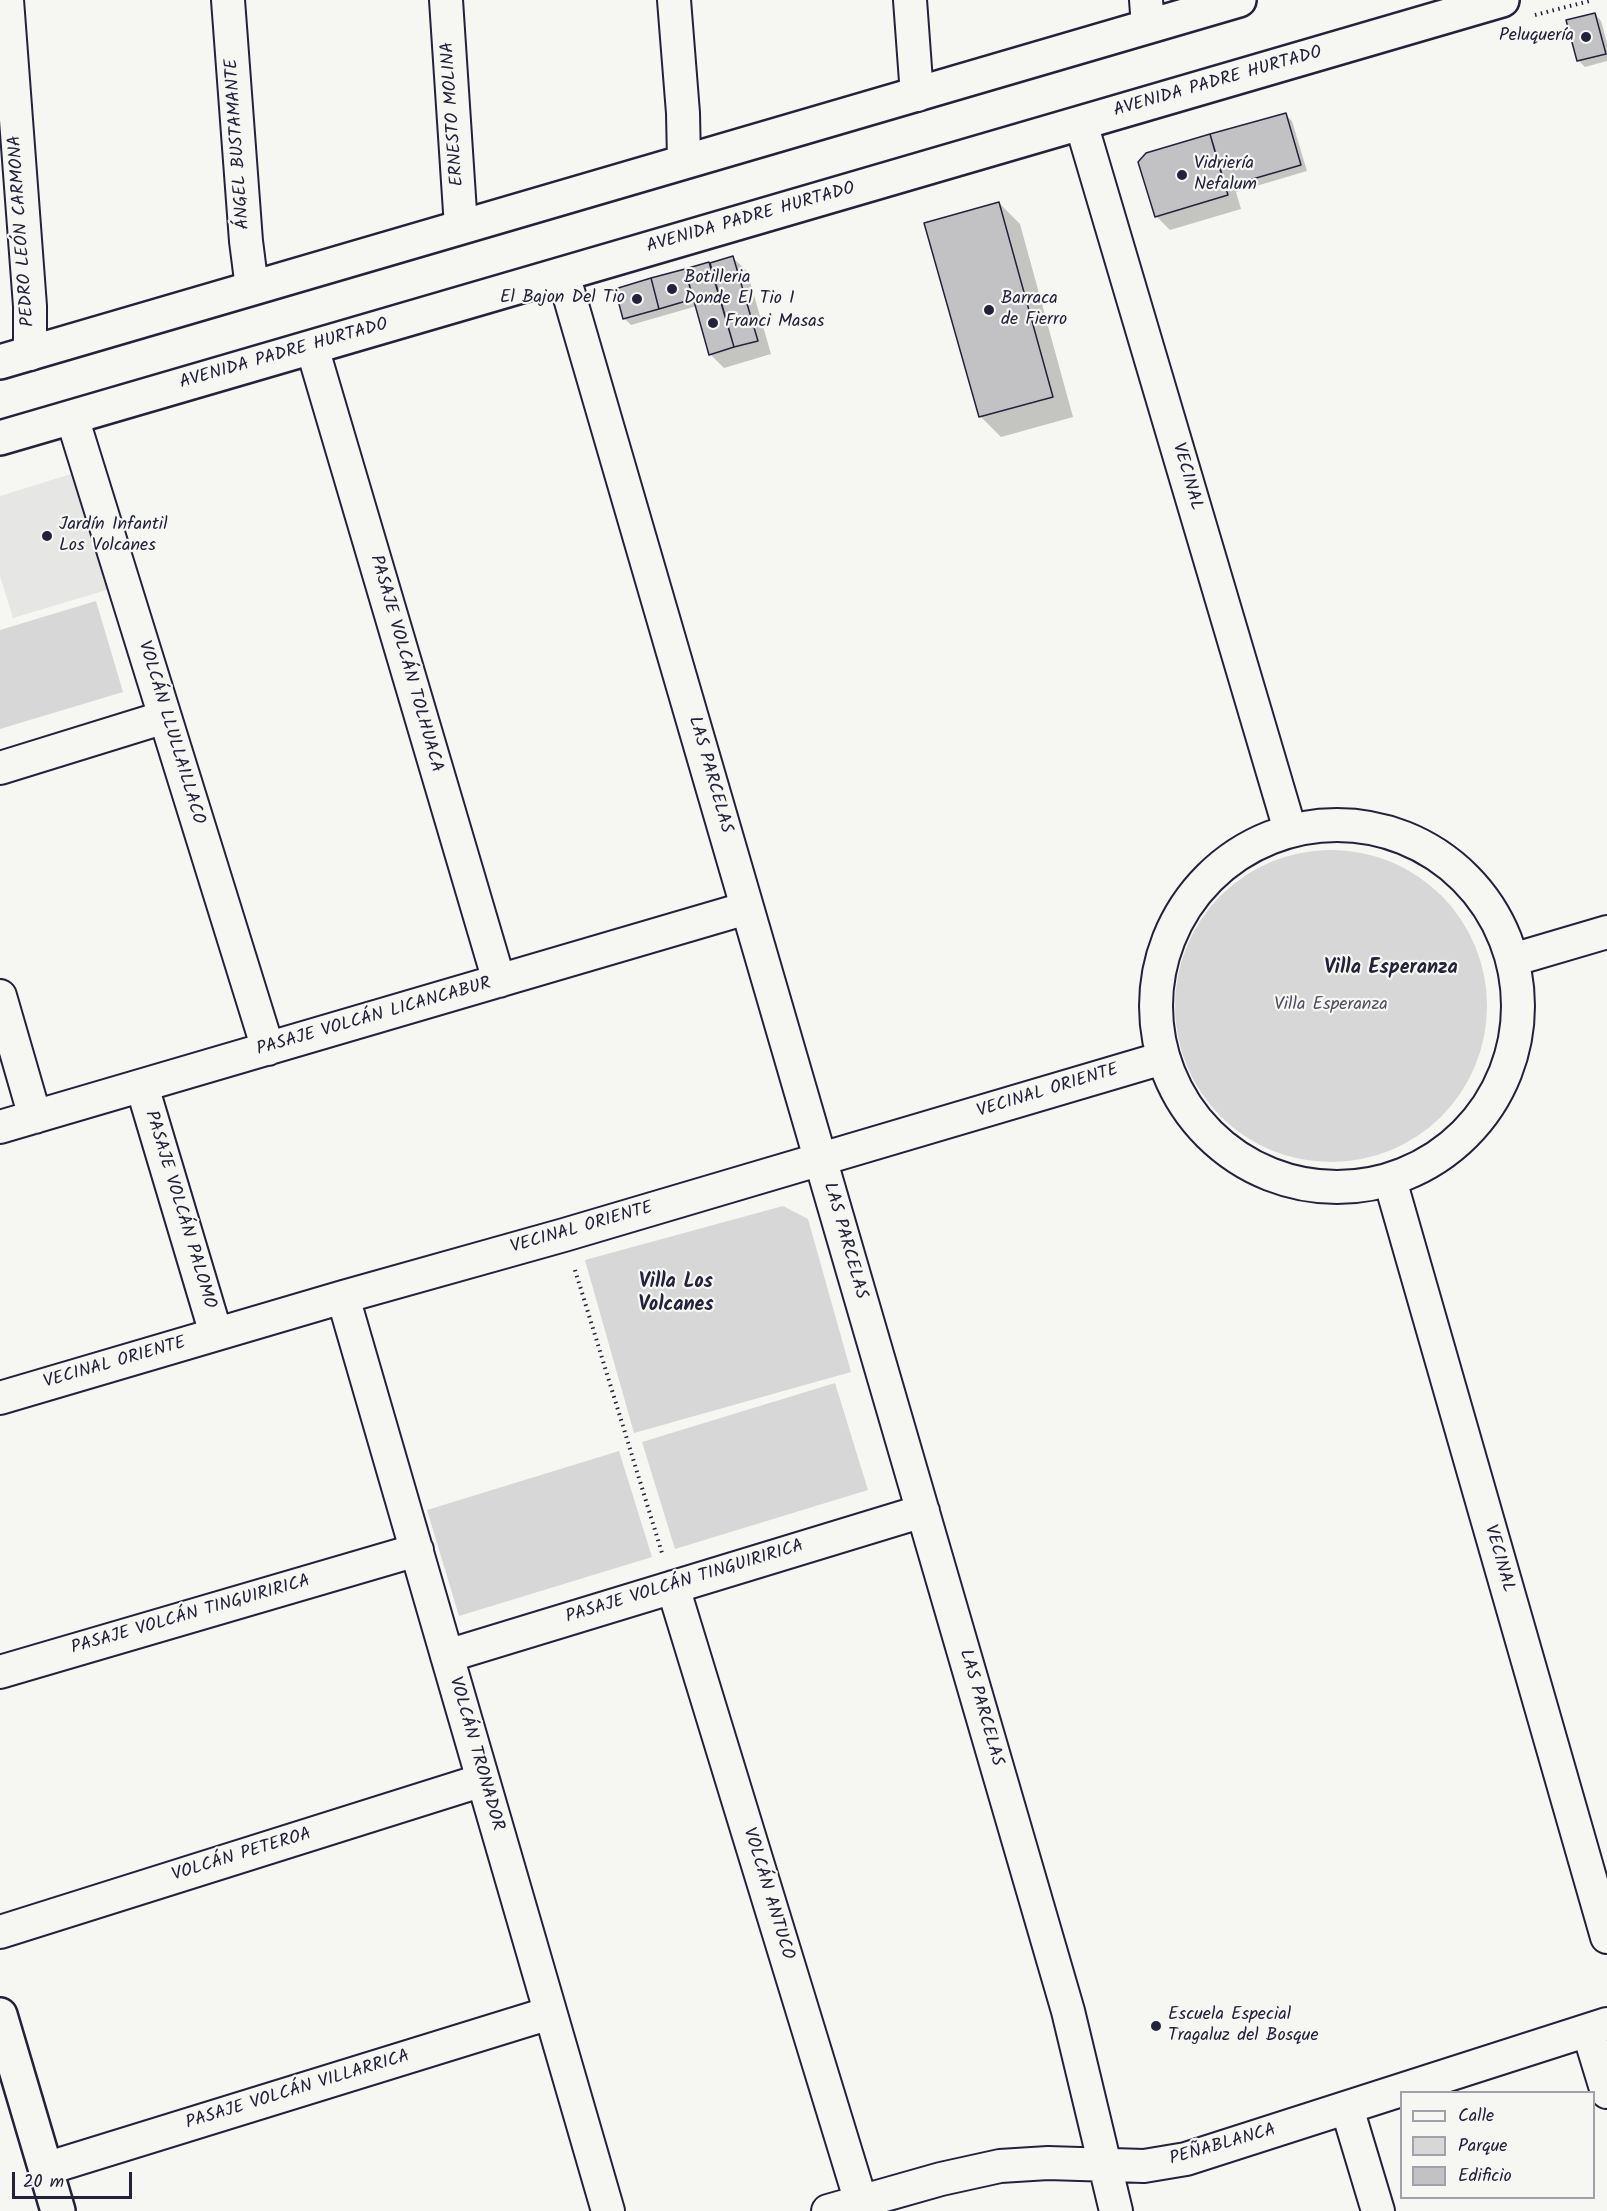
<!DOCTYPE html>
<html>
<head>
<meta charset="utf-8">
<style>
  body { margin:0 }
  #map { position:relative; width:1607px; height:2211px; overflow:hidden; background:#f6f6f2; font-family:Kalam,sans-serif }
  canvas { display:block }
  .legend { position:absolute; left:1400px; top:2091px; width:195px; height:108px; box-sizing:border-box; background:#f6f6f2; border:2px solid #a1a1a9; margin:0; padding:8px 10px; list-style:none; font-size:18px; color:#22223b }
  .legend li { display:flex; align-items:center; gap:12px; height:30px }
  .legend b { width:30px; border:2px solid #a1a1a9 }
  .scale { position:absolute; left:12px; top:2172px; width:120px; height:27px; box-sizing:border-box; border:3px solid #22223b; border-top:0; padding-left:8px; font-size:18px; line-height:21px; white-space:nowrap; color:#22223b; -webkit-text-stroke:4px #f6f6f2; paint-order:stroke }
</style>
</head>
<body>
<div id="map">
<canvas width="1607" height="2211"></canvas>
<ul class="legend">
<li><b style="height:8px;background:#f6f6f2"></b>Calle</li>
<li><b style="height:16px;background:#d7d7d7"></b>Parque</li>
<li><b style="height:16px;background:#c2c2c4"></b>Edificio</li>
</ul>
<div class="scale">20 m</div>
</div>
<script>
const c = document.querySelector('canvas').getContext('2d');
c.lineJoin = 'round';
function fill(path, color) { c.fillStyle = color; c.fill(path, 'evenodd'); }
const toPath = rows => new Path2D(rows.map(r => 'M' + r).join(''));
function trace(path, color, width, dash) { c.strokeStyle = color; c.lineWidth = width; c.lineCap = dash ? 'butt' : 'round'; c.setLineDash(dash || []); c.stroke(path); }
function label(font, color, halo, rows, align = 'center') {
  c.font = font + ' Kalam,sans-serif'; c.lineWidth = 4.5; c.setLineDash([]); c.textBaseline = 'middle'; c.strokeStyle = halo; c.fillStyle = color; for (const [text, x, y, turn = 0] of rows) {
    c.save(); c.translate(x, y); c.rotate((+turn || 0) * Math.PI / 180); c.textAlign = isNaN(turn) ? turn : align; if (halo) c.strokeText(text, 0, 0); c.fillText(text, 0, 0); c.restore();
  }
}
fill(toPath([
  [74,473,110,589,13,618,0,576,0,496]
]), '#e6e6e4');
fill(toPath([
  [96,601,123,692,0,729,0,630],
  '1175 1006a156 156 0 1 1 312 0a156 156 0 1 1-312 0Z',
  [783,1206,808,1219,851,1372,634,1433,585,1260],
  [835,1383,868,1490,675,1549,642,1442],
  [619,1451,652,1557,459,1616,427,1510]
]), '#d7d7d7');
fill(toPath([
  [1595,14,1601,21,1607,43,1607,61,1585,67,1578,60],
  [1285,114,1292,121,1307,171,1236,192,1241,209,1170,230,1156,216],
  [999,203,1020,224,1073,417,1001,437,980,416],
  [733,258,747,271,771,354,724,368,710,354,697,306,631,325,624,318,617,290]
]), '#0003');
const building = toPath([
  [1595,13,1606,54,1577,61,1566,20,1595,13],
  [1286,113,1301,165,1225,187,1210,134,1286,113],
  [1210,134,1228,195,1155,217,1138,162,1146,153,1210,134],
  [999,202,1053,397,979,417,924,223,999,202],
  [733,256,758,341,734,347,710,263,733,256],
  [709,262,734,347,709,355,685,269,709,262],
  [685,269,693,299,659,309,651,278,685,269],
  [651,278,659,309,623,319,615,289,651,278]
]);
fill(building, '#c2c2c4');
trace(building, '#22223b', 1.5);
const minor = toPath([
  [7,0,30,306,30,354],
  [228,0,246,241,252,288],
  [446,0,461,227],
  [674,0,683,113,684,161],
  [910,0,917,95],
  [1146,0,1148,26],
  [1081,123,1290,830],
  [563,274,1068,2011,1116,2211],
  [312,347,499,981],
  [72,417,268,1049],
  [0,768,165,717],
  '1156 1006a181 181 0 1 1 362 0a181 181 0 1 1-362 0Z',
  [1512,960,1607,932],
  [0,996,35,1117],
  [142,1086,216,1334],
  [0,1127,747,908],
  [1390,1180,1607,1937],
  [343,1297,608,2211],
  [0,1398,343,1297,564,1235,1163,1058],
  [673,1587,861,2202],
  [447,1656,923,1511],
  [0,1672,417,1550],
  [0,1932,483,1780],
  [1588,2030,1607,2092],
  [1347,2108,1378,2211],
  [45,2169,550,2013],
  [828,2211,941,2179,1000,2166,1048,2163,1144,2166,1186,2159,1607,2024]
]);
const primary = toPath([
  [0,362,1239,0],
  [0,438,1502,0],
  [0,2015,58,2211]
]);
trace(minor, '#22223b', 36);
trace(primary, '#22223b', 38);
trace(toPath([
  [1535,15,1593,0],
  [575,1270,662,1553]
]), '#22223b', 4, [1.5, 4.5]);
trace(minor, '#f6f6f2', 32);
trace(primary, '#f6f6f2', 33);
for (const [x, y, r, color] of [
  [1586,37,6,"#22223b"],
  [1182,175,6,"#22223b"],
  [672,289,6,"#22223b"],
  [637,299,6,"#22223b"],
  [989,310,6,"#22223b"],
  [713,323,6,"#22223b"],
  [47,536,6,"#22223b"],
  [1156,2026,6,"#22223b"]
]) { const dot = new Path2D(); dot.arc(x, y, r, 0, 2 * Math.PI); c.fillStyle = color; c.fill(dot); trace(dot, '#f6f6f2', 2); }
label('18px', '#22223b', '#f6f6f2', [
  ["Peluquería",1574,37,"right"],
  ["Vidriería",1194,165],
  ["Nefalum",1194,186],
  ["Botilleria",684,279],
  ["Donde El Tio I",684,300],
  ["El Bajon Del Tio",625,299,"right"],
  ["Barraca",1001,300],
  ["de Fierro",1001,321],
  ["Franci Masas",725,323],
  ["Jardín Infantil",59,526],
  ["Los Volcanes",59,547],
  ["Escuela Especial",1168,2016],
  ["Tragaluz del Bosque",1168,2037]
], 'left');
label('18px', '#22223b', '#f6f6f2', [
  ["AVENIDA PADRE HURTADO",1218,83,-16],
  ["ERNESTO MOLINA",454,114,-94],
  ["ÁNGEL BUSTAMANTE",239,144,-94],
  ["AVENIDA PADRE HURTADO",751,219,-16],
  ["PEDRO LEÓN CARMONA",23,231,-94],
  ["AVENIDA PADRE HURTADO",284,355,-16],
  ["VECINAL",1186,477,74],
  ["PASAJE VOLCÁN TOLHUACA",405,664,74],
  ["VOLCÁN LLULLAILLACO",170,733,73],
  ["LAS PARCELAS",709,775,74],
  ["PASAJE VOLCÁN LICANCABUR",374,1018,-16],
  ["VECINAL ORIENTE",1048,1092,-17],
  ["PASAJE VOLCÁN PALOMO",179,1210,73],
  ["VECINAL ORIENTE",582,1229,-16],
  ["LAS PARCELAS",844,1241,74],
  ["VECINAL ORIENTE",115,1364,-16],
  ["VECINAL",1498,1559,74],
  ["PASAJE VOLCÁN TINGUIRIRICA",685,1583,-17],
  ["PASAJE VOLCÁN TINGUIRIRICA",191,1616,-16],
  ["LAS PARCELAS",980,1708,74],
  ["VOLCÁN TRONADOR",475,1754,74],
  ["VOLCÁN PETEROA",242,1856,-17],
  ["VOLCÁN ANTUCO",767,1894,73],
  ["PASAJE VOLCÁN VILLARRICA",298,2091,-17],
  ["PEÑABLANCA",1223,2146,-16]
]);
label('18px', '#4f4f62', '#f6f6f2', [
  ["Villa Esperanza",1331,1006]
]);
label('bold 20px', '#22223b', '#f6f6f2', [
  ["Villa Esperanza",1391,970],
  ["Villa Los",676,1284],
  ["Volcanes",676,1307]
]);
</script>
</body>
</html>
